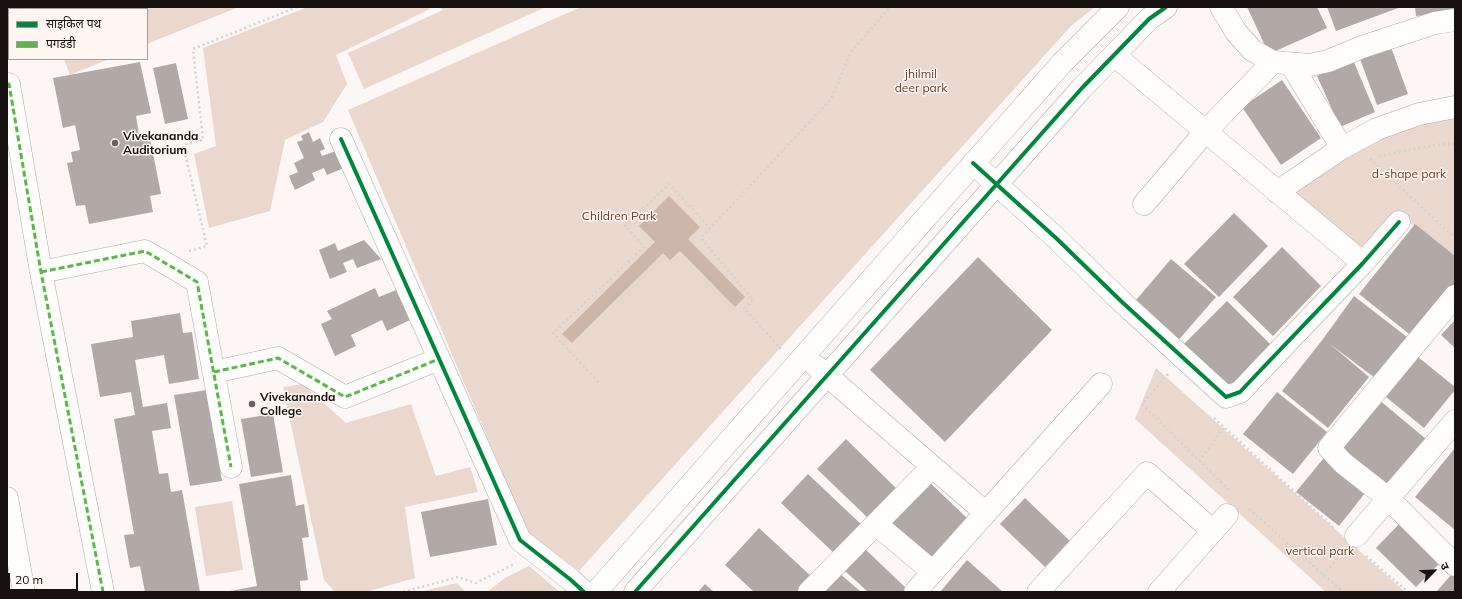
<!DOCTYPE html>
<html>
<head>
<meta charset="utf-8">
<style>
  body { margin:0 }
  #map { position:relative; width:1462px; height:599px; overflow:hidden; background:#fcf7f4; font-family:Mulish,"Noto Sans Devanagari",sans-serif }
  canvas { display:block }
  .frame { position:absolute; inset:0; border:8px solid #171210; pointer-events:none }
  .legend { position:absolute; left:8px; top:8px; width:140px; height:52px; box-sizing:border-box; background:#fff6f1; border:1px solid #a29b97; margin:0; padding:5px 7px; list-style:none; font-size:12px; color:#171210 }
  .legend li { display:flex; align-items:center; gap:8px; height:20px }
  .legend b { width:20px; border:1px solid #a29b97 }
  .north { position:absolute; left:1414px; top:551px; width:40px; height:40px; -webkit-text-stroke:3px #fff6f1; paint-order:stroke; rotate:66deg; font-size:11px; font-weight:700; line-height:16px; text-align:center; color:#171210 }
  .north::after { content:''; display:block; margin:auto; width:14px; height:18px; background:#171210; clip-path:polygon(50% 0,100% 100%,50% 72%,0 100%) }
  .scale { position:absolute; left:8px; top:573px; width:70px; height:18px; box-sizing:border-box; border:2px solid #171210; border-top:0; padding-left:5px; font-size:12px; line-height:14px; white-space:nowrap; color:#171210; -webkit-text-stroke:3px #fff6f1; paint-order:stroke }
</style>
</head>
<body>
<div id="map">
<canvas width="1462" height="599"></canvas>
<div class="frame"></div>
<ul class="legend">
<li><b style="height:5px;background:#00873e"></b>साइकिल पथ</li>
<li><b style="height:5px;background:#58b947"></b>पगडंडी</li>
</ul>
<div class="north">उ</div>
<div class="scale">20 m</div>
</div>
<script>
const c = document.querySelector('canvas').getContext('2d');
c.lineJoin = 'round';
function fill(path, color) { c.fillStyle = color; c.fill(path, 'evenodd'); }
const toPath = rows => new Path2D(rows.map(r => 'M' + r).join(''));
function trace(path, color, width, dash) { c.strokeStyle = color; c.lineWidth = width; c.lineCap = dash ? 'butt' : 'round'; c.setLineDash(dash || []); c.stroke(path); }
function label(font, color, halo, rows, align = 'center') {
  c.font = font + ' Mulish,sans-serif'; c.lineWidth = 3; c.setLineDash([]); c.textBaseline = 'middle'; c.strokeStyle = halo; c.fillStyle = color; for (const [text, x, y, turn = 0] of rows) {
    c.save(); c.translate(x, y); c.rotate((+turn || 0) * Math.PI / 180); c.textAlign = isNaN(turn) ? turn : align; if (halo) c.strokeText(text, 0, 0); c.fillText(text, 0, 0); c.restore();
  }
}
fill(toPath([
  [43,7,239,7,147,44,147,9,44,9],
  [308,7,427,7,430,9,336,55,347,84,323,122,285,140,270,211,209,228,194,154,216,146,203,48],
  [439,7,546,7,364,89,348,53,443,10],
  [581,7,1095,7,1071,26,579,571,528,533,348,110],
  [64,59,109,59,70,75],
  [1455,112,1455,256,1406,220,1363,263,1290,192,1419,114],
  [1156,368,1405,592,1326,592,1135,419],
  [303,384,346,423,411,404,436,476,470,467,478,492,405,507,415,578,366,592,335,592,324,580,283,387],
  [232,501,243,570,206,576,195,507],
  [529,566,560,592,487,592,505,578],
  [457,583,466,592,420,592,427,590]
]), '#ead8cf');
fill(toPath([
  [669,196,700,227,688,239,745,297,735,307,680,251,670,260,663,253,572,343,562,334,655,242,639,226]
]), '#ccb5aa');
fill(toPath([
  [1247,7,1317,7,1327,28,1269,54],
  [1327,7,1401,7,1336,31],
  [1415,7,1455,7,1455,11,1416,16],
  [1391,47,1408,94,1377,105,1360,59],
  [1353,60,1375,112,1340,127,1317,76],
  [140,62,151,113,136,116,139,135,149,133,161,194,150,196,153,212,89,224,85,205,76,206,67,163,73,162,71,152,80,150,75,125,63,128,53,78],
  [176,63,188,119,165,124,153,68],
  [1282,80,1321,138,1281,165,1242,107],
  [309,132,313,142,320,138,325,149,320,151,322,156,336,151,344,168,327,175,324,168,312,173,315,180,295,190,289,176,298,172,294,163,304,158,297,142,303,140,301,136],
  [1234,213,1268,246,1219,297,1184,264],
  [1415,224,1455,256,1455,285,1413,337,1359,294],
  [364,240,381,259,357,268,353,259,343,263,347,272,330,279,319,250,335,243,338,251],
  [1282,247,1321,286,1273,336,1233,297],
  [978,257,1052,330,945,442,870,370],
  [1171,259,1216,297,1175,344,1131,306],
  [375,288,379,297,396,290,410,320,387,331,382,320,351,335,356,346,335,356,321,324,332,319,327,311],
  [1354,296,1407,337,1375,378,1330,344,1369,377,1328,428,1282,391,1323,339],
  [1227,301,1272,346,1227,393,1181,347],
  [180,313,183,333,192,332,199,379,169,384,164,355,135,360,143,407,167,403,171,428,152,431,159,474,168,473,171,492,182,490,200,592,145,592,140,566,130,568,124,535,134,534,114,419,135,415,131,392,100,397,91,344,133,337,131,321],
  [1455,320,1455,348,1441,335],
  [1418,357,1455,387,1455,390,1424,428,1386,397],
  [207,390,222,481,190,486,174,395],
  [1277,392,1327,432,1293,474,1243,434],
  [1378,399,1426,439,1384,491,1336,452],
  [273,414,283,472,251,477,241,419],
  [846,439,899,491,871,521,817,469],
  [1455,448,1455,530,1415,497],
  [1327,454,1369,488,1339,526,1296,492],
  [808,474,864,527,837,556,781,503],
  [291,475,296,506,304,504,309,537,302,538,308,580,300,581,301,592,225,592,257,586,239,484],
  [926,479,968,519,926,564,883,523],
  [1025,498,1070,541,1045,567,1000,524],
  [488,499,497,545,430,557,421,512],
  [1400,523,1441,562,1416,587,1376,548],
  [759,528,812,577,798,592,754,592,725,565],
  [864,548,909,591,908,592,868,592,844,570],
  [967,560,1003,592,940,592],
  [838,572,861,592,820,592],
  [1452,574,1455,576,1455,592,1436,592],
  [705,584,714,592,698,592]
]), '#b1a9a5');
const minor = toPath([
  [1221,7,1236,32,1252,50,1273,62,1310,65,1328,61,1362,47,1435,23,1455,20],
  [1114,55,1363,263],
  [1291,64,1342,148],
  [7,84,9,84,41,272,103,592],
  [341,139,520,540,571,580,584,592],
  [973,163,1056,238,1122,302,1226,397,1240,392,1256,375,1363,263,1399,222],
  [1277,192,1342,148,1377,129,1419,114,1455,107],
  [1144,204,1205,132,1273,62],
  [41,272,145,251,197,282,231,467],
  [1455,296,1329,448,1343,463,1389,499,1455,565],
  [816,366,986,513],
  [214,372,278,358,345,397,439,359],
  [7,498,24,592],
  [876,524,933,572],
  [1356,536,1455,421],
  [596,592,1062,63,1118,7],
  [635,592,1082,88,1149,19,1166,7],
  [809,592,932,467],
  [915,592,1101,384],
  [1038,592,1147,473,1213,531],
  [1159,592,1227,515]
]);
trace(minor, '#b0aba8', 23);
trace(toPath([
  [1379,156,1441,144,1455,144],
  [1370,159,1455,238],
  [189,251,207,246,183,145,203,140,193,49,297,7],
  [781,349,744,308,753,300,701,238,831,99,851,52,890,7],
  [1168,374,1142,404,1231,492],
  [598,382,553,333,644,247,625,226,669,184,710,228],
  [1214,418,1335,529],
  [1199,461,1224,428],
  [1249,509,1343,592],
  [1366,556,1408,592],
  [1323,575,1342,553],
  [403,592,458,577,476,583,514,564]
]), '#d5d3d2', 2.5, [2, 3]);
trace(minor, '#fffefd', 22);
trace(toPath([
  [7,84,9,84,41,272,103,592],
  [41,272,145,251,197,282,231,467],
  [214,372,278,358,345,397,439,359]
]), '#58b947', 3, [6, 3]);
trace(toPath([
  [341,139,520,540,571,580,584,592],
  [973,163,1056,238,1122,302,1226,397,1240,392,1256,375,1363,263,1399,222],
  [635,592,1082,88,1149,19,1166,7]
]), '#00873e', 4);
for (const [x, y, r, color] of [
  [115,143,4,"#676260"],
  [252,404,4,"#676260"]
]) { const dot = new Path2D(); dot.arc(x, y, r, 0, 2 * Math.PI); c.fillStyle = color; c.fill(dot); trace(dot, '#fff6f1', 1.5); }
label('12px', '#6e4029', '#fff6f1', [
  ["jhilmil",921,74],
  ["deer park",921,88],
  ["d-shape park",1409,174],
  ["Children Park",619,216],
  ["vertical park",1320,551]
]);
label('bold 12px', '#171210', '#fff6f1', [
  ["Vivekananda",123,136],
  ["Auditorium",123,150],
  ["Vivekananda",260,397],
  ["College",260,411]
], 'left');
</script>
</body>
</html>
